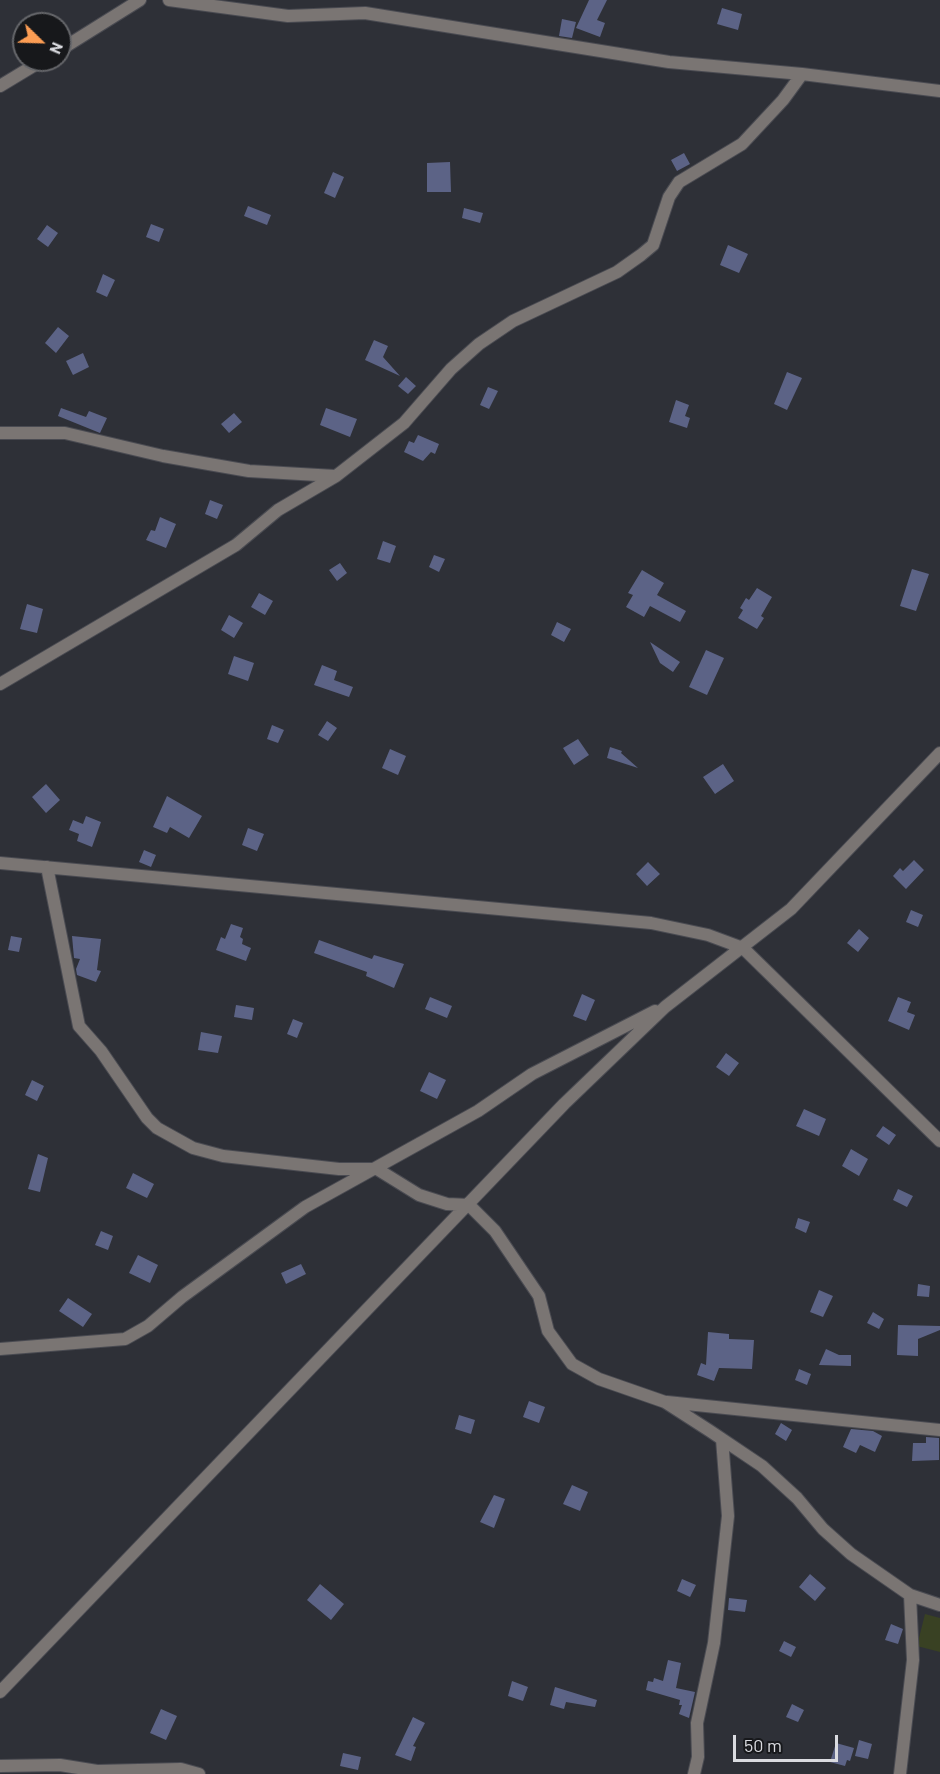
<!DOCTYPE html>
<html>
<head>
<meta charset="utf-8">
<style>
  body { margin:0 }
  #map { position:relative; width:940px; height:1774px; overflow:hidden; background:#2e3037; font-family:Barlow,sans-serif }
  canvas { display:block }
  .north { position:absolute; left:12px; top:12px; width:60px; height:60px; box-sizing:border-box; background:#17181b; border:2px solid #65666a; border-radius:50%; rotate:113deg; font-size:16px; font-weight:700; line-height:24px; text-align:center; color:#dadbe0 }
  .north::after { content:''; display:block; margin:auto; width:21px; height:27px; background:#fc9d54; clip-path:polygon(50% 0,100% 100%,50% 72%,0 100%) }
  .scale { position:absolute; left:733px; top:1735px; width:105px; height:27px; box-sizing:border-box; border:3px solid #dadbe0; border-top:0; padding-left:8px; font-size:18px; line-height:21px; white-space:nowrap; color:#dadbe0; -webkit-text-stroke:4px #17181b; paint-order:stroke }
</style>
</head>
<body>
<div id="map">
<canvas width="940" height="1774"></canvas>
<div class="north">N</div>
<div class="scale">50 m</div>
</div>
<script>
const c = document.querySelector('canvas').getContext('2d');
c.lineJoin = 'round';
function fill(path, color) { c.fillStyle = color; c.fill(path, 'evenodd'); }
const toPath = rows => new Path2D(rows.map(r => 'M' + r).join(''));
function trace(path, color, width, dash) { c.strokeStyle = color; c.lineWidth = width; c.lineCap = dash ? 'butt' : 'round'; c.setLineDash(dash || []); c.stroke(path); }
fill(toPath([
  [925,1614,940,1618,940,1652,917,1646]
]), '#394123');
fill(toPath([
  [589,0,607,0,597,20,605,23,600,37,576,28],
  [722,8,742,14,738,30,717,24],
  [562,19,576,22,572,38,559,36],
  [684,153,690,164,677,171,671,160],
  [450,162,451,192,427,192,427,163],
  [333,172,344,177,335,198,324,193],
  [248,206,271,215,267,225,244,216],
  [464,208,483,213,480,223,462,218],
  [151,224,164,229,159,242,146,237],
  [47,225,58,233,48,247,37,239],
  [728,245,748,254,739,273,720,265],
  [103,274,115,280,107,297,96,292],
  [58,327,69,336,56,353,45,343],
  [374,340,388,346,383,357,400,376,365,360],
  [83,353,89,367,73,375,66,361],
  [787,372,802,378,787,410,774,404],
  [406,377,416,386,408,394,398,386],
  [488,387,498,391,489,409,480,405],
  [676,400,689,405,685,416,690,418,687,428,669,422],
  [61,408,86,417,89,411,107,418,100,433,58,416],
  [326,408,357,419,350,437,320,425],
  [234,413,242,422,229,433,221,424],
  [418,435,439,444,435,454,431,452,423,461,404,452,409,441,414,443],
  [210,500,223,505,217,519,205,514],
  [160,517,176,524,166,548,146,540,151,530,155,531],
  [383,541,396,546,390,563,377,559],
  [434,555,445,559,439,572,429,567],
  [340,563,347,573,337,581,329,570],
  [912,569,929,574,916,611,900,606],
  [642,570,664,583,657,595,686,611,680,622,650,606,644,617,626,607,633,595,628,593],
  [757,588,772,597,761,616,764,618,757,629,738,618,743,610,740,608,746,598,749,600],
  [259,593,273,601,265,615,251,607],
  [27,604,43,609,37,633,20,629],
  [229,615,243,623,234,638,221,630],
  [557,622,571,629,564,642,551,635],
  [650,642,680,662,673,672,660,663],
  [706,650,724,658,707,695,689,687],
  [234,656,254,663,248,681,228,674],
  [322,665,337,671,334,680,353,687,349,697,314,685],
  [327,721,337,728,328,741,318,735],
  [272,725,284,730,278,743,267,739],
  [578,739,589,755,574,765,563,748],
  [610,747,622,751,621,753,638,768,607,758],
  [390,749,406,756,398,775,382,768],
  [723,764,734,781,715,794,703,777],
  [46,784,60,800,46,813,32,797],
  [167,796,202,816,189,838,170,827,167,833,153,827],
  [86,816,101,822,92,847,77,841,79,834,69,830,73,820,83,824],
  [248,828,264,834,257,851,242,845],
  [144,850,156,855,151,867,139,862],
  [914,860,924,870,906,889,893,876,900,868,903,871],
  [648,862,660,874,647,886,636,874],
  [911,910,923,915,918,927,906,922],
  [231,924,243,928,240,937,243,939,242,944,251,948,246,961,216,950,221,937,225,939],
  [859,929,869,938,858,952,847,943],
  [11,936,22,938,19,952,8,950],
  [72,936,101,939,97,970,101,971,96,982,77,975,76,969,80,959,74,958],
  [319,940,372,959,374,955,404,964,394,988,366,976,367,972,314,953],
  [582,994,595,1000,586,1021,573,1016],
  [430,997,452,1006,447,1018,425,1009],
  [898,997,911,1002,907,1012,915,1015,909,1030,888,1021],
  [236,1005,254,1008,252,1020,234,1017],
  [293,1019,303,1023,297,1038,287,1034],
  [201,1032,222,1036,218,1053,198,1050],
  [726,1053,739,1063,729,1076,716,1067],
  [429,1072,446,1080,437,1099,420,1091],
  [32,1080,44,1086,37,1101,25,1095],
  [804,1109,826,1119,819,1136,796,1126],
  [883,1126,896,1135,889,1145,876,1136],
  [851,1149,868,1159,859,1176,842,1166],
  [38,1154,48,1158,40,1192,28,1189],
  [133,1173,154,1184,147,1198,126,1188],
  [898,1189,913,1196,907,1207,893,1200],
  [798,1218,810,1222,806,1233,795,1228],
  [101,1231,113,1236,108,1250,95,1245],
  [138,1255,158,1265,150,1283,129,1273],
  [301,1264,306,1274,286,1284,281,1273],
  [918,1284,930,1286,929,1297,917,1296],
  [819,1290,833,1296,823,1317,810,1312],
  [68,1298,92,1314,83,1327,59,1311],
  [873,1312,884,1319,879,1329,867,1323],
  [898,1325,940,1326,940,1330,918,1339,918,1356,897,1355],
  [708,1332,729,1334,729,1339,754,1340,752,1369,719,1368,714,1381,697,1375,701,1363,706,1365],
  [826,1349,839,1355,851,1355,851,1366,819,1365],
  [799,1369,811,1374,807,1385,795,1380],
  [529,1401,545,1407,539,1423,523,1417],
  [459,1415,475,1420,471,1434,455,1429],
  [781,1423,792,1430,786,1441,775,1434],
  [851,1429,873,1431,882,1436,875,1452,860,1445,856,1453,843,1447],
  [926,1437,939,1438,939,1460,912,1461,913,1443,926,1443],
  [572,1485,588,1492,580,1511,563,1504],
  [494,1495,505,1499,494,1528,480,1522],
  [810,1574,826,1588,815,1601,799,1587],
  [682,1579,696,1585,690,1597,677,1591],
  [320,1584,344,1604,331,1620,307,1600],
  [729,1598,747,1600,745,1612,728,1610],
  [891,1624,903,1629,898,1644,885,1640],
  [784,1641,796,1647,791,1657,779,1651],
  [668,1660,681,1663,676,1688,695,1692,689,1718,679,1714,682,1705,679,1705,680,1700,646,1690,648,1681,653,1682,654,1678,663,1681],
  [512,1681,528,1687,523,1701,508,1696],
  [555,1687,597,1700,595,1707,566,1702,564,1709,550,1705],
  [792,1704,804,1710,798,1722,786,1717],
  [161,1709,177,1716,166,1740,150,1733],
  [413,1717,425,1723,413,1746,416,1747,411,1761,395,1755],
  [859,1740,872,1744,868,1759,855,1756],
  [836,1743,854,1748,850,1761,847,1760,845,1766,830,1762],
  [343,1753,361,1757,358,1770,340,1766]
]), '#5c6386');
const street = toPath([
  [169,0,288,16,365,13,669,62,802,74],
  [60,50,140,0],
  [0,86,43,60],
  [0,433,65,433,163,456,249,471,335,476],
  [0,684,236,545,278,510,336,476,404,423,451,369,479,344,513,321,617,272,641,255,653,245,669,197,679,182,742,144,783,100,802,74,940,91],
  [0,863,651,923,708,935,743,948,940,1141],
  [47,867,79,1026,101,1051,147,1118,157,1128,193,1148,223,1156,339,1169,377,1169,419,1195,447,1204,469,1205,495,1231,539,1296,548,1331,572,1364,599,1379,665,1402,710,1431,762,1466,797,1498,823,1529,851,1554,910,1595,940,1605],
  [0,1349,125,1339,148,1326,182,1297,305,1207,478,1111,532,1074,655,1011],
  [667,1402,940,1430],
  [0,1692,564,1104,665,1007,791,909,940,753],
  [0,1766,60,1765,97,1771,181,1769,199,1774],
  [694,1774,698,1757,697,1723,714,1643,728,1516,722,1439],
  [900,1774,913,1660,910,1595]
]);
trace(street, '#4a4b52', 14);
trace(street, '#7a7573', 12);
</script>
</body>
</html>
